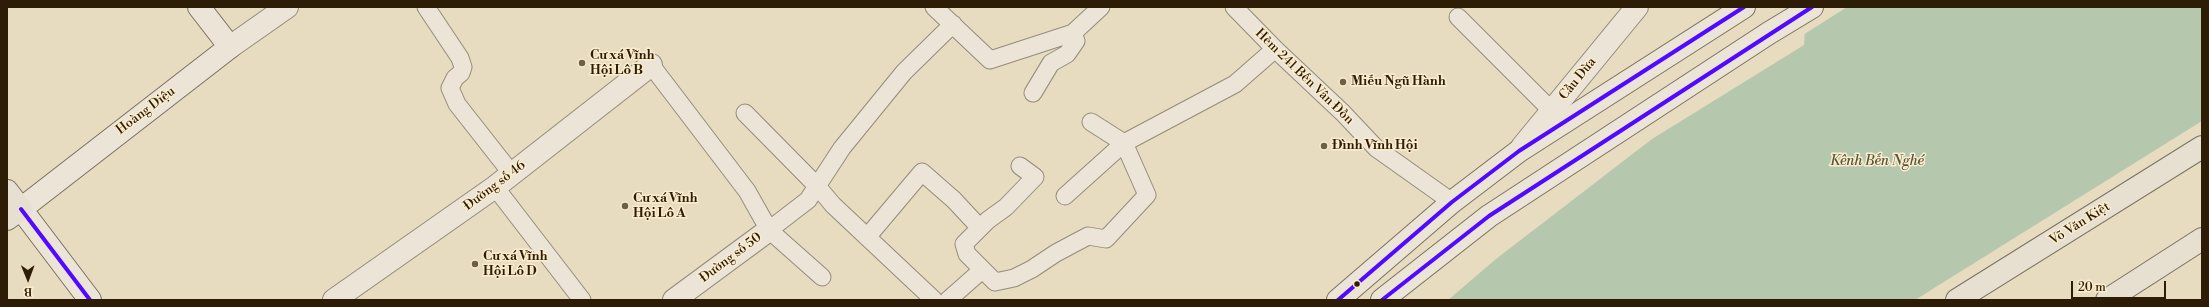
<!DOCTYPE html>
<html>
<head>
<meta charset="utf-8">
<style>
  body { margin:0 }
  #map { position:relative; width:2209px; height:307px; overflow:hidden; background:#e8dcc0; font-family:"Libre Bodoni",serif }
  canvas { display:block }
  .frame { position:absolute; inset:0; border:8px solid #2d1c06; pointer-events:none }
  .north { position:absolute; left:8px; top:259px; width:40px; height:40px; -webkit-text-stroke:3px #faeccc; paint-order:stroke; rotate:179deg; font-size:11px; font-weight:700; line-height:16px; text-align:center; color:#2d1c06 }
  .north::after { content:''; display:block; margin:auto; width:14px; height:18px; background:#2d1c06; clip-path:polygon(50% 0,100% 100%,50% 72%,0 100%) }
  .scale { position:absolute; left:2071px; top:281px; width:95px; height:18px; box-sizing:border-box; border:2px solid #2d1c06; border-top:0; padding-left:5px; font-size:12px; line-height:14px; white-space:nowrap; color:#2d1c06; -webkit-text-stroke:3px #faeccc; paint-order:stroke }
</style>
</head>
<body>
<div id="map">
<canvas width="2209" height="307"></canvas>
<div class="frame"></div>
<div class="north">B</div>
<div class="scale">20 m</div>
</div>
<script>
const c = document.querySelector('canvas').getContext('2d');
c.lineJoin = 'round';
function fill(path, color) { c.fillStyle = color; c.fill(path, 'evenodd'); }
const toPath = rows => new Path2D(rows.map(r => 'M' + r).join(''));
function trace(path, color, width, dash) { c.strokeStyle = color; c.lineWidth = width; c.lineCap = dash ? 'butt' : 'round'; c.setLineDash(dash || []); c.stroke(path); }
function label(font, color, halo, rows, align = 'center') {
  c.font = font + ' "Libre Bodoni",serif'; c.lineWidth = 3; c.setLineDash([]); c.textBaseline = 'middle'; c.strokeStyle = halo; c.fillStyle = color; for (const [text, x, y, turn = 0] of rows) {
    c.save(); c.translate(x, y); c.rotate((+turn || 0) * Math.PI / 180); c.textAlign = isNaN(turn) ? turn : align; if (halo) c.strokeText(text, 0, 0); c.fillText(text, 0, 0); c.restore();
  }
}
fill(toPath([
  [1806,7,2202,7,2202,121,1915,300,1448,300,1496,259,1652,139,1804,45]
]), '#b5c8ae');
fill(toPath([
  [1804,7,1847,7,1803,35]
]), '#e8dcc0');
const lane = toPath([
  [426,7,460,58,463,67,461,73,455,78,450,88,457,104,512,174],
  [934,7,990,60,1073,33,1101,7],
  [1234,7,1275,49,1343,113,1376,148,1452,202],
  [1458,17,1552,111],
  [651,65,747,191,769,230,822,277],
  [1033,93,1051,63,1067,54,1076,41,1073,33],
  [745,113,817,186,833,205,934,300],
  [1020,166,1035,177,1006,207,988,220,964,244,967,254,995,282,1014,278,1032,269,1056,253,1088,236,1106,239,1147,195,1124,143,1091,122],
  [495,187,582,300],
  [1065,196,1124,143,1235,84,1275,49],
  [769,230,808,200,842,148,904,72,953,24],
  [868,236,922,172,954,200,980,228],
  [948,300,982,270]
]);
const street = toPath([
  [230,47,287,7],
  [1522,147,1637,7],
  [334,300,495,187,651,65],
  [674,300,769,230]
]);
const secondary = toPath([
  [90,300,21,209,230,47,199,7],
  [1338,300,1452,202,1519,151,1744,7],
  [1382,300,1489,216,1769,33,1812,7]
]);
const primary = toPath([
  [7,191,21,209,7,219],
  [1957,300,2202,147]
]);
const highway = toPath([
  [2107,300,2202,239]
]);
trace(lane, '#948c7a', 19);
trace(street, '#948c7a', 24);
trace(secondary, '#7a7161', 24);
trace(primary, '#7a7161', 24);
trace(highway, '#7a7161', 24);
trace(lane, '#ebe4d7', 17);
trace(street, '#ebe4d7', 22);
trace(secondary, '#ebe4d7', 22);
trace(primary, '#e7e0d0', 22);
trace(highway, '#e7e0d0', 22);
trace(toPath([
  [21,209,90,300],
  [1338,300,1452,202,1519,151,1744,7],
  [1382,300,1489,216,1812,7]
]), '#4f0aff', 4);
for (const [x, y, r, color] of [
  [582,63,4,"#6e5f47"],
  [1343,82,4,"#6e5f47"],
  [1324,146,4,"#6e5f47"],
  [625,206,4,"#6e5f47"],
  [475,264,4,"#6e5f47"],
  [1357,284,3.5,"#2d1c06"]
]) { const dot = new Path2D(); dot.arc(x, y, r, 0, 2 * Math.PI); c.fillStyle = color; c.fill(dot); trace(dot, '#faeccc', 1.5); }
label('bold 13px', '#2d1c06', '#faeccc', [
  ["Cư xá Vĩnh",590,56],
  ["Hội Lô B",590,71],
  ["Miếu Ngũ Hành",1351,82],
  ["Đình Vĩnh Hội",1332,146],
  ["Cư xá Vĩnh",633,199],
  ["Hội Lô A",633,214],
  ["Cư xá Vĩnh",483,257],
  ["Hội Lô D",483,272]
], 'left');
label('13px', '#2d1c06', '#faeccc', [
  ["Hẻm 241 Bến Vân Đồn",1304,77,44],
  ["Cầu Dừa",1578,79,-51],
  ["Hoàng Diệu",146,111,-37],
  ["Đường số 46",495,186,-37],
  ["Võ Văn Kiệt",2080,224,-32],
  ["Đường số 50",731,258,-37]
]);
label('italic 14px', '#55553e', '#faeccc', [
  ["Kênh Bến Nghé",1877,162]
]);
</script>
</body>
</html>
